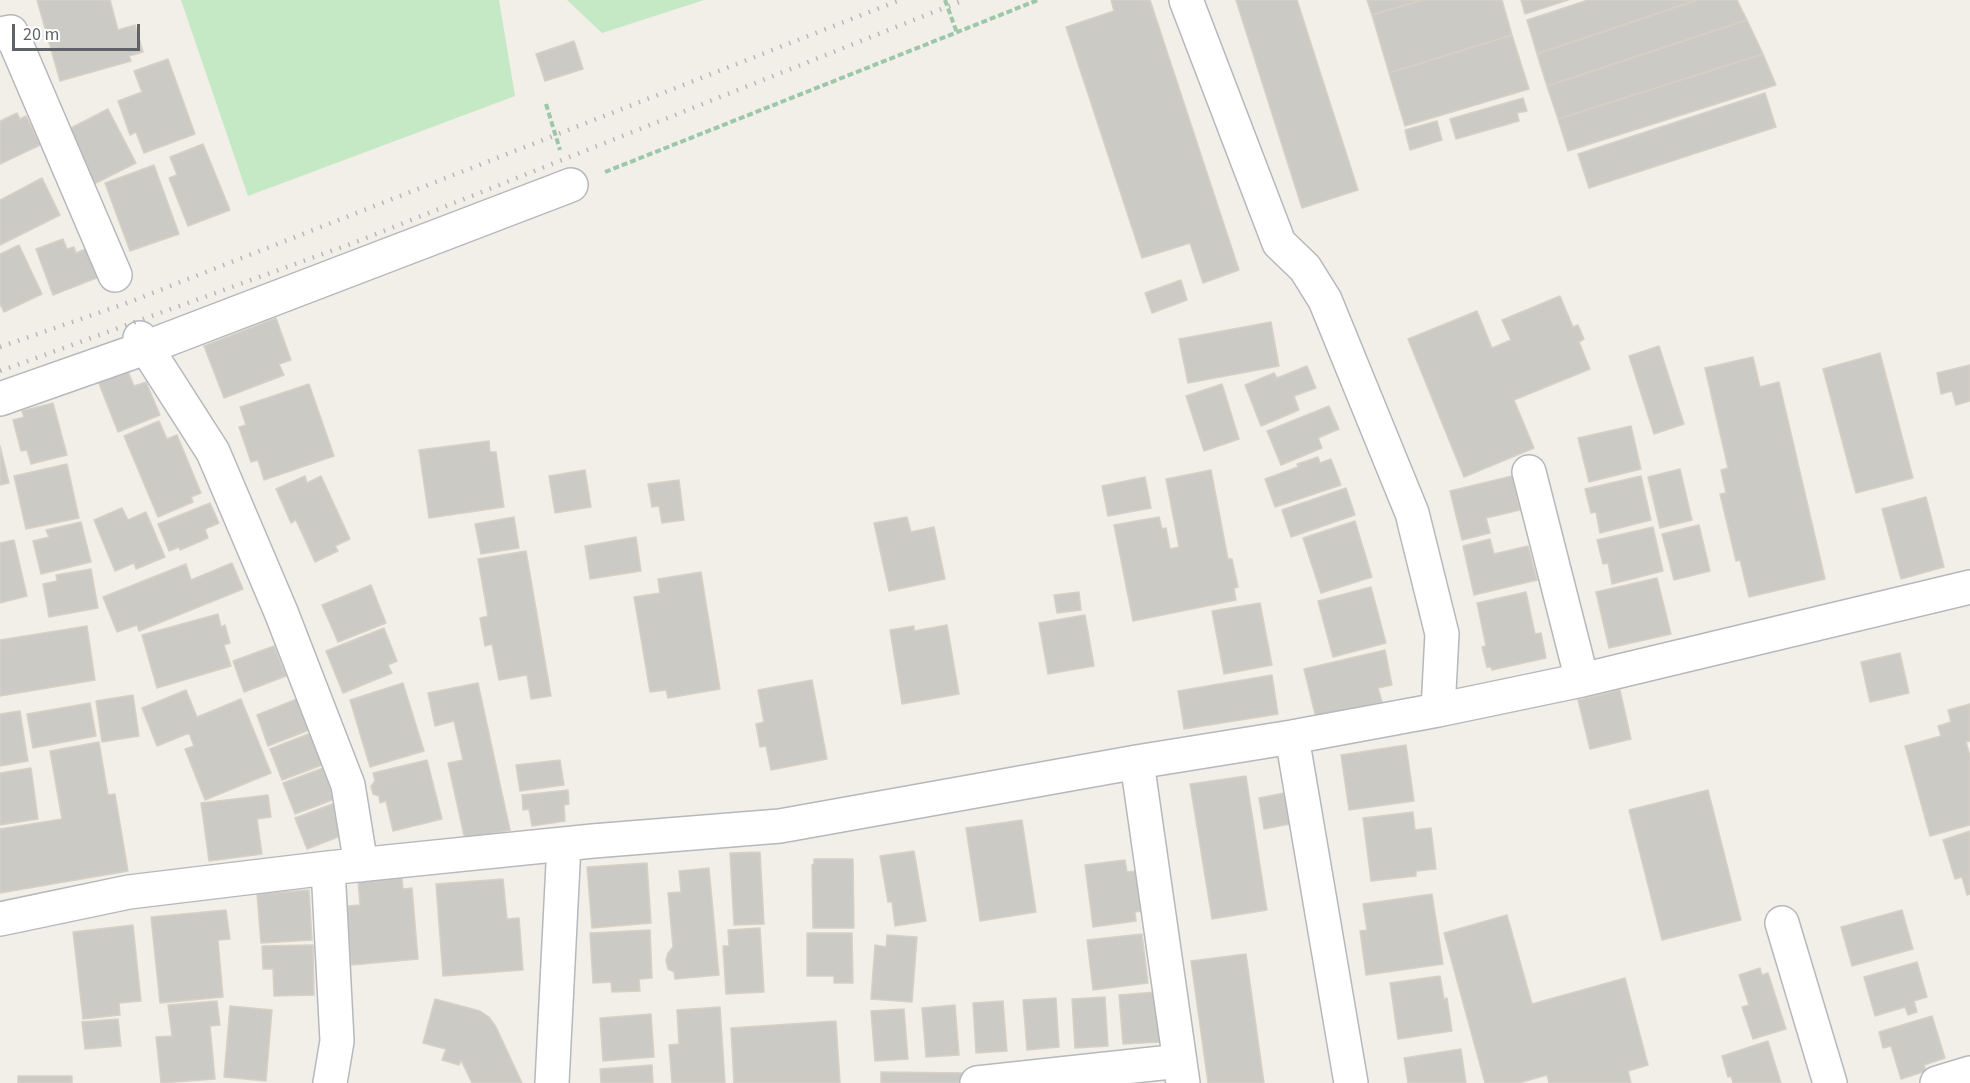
<!DOCTYPE html>
<html>
<head>
<meta charset="utf-8">
<style>
  body { margin:0 }
  #map { position:relative; width:1970px; height:1083px; overflow:hidden; background:#f1efe8; font-family:"Source Sans 3",sans-serif }
  canvas { display:block }
  .scale { position:absolute; left:12px; top:24px; width:128px; height:27px; box-sizing:border-box; border:3px solid #5f6368; border-top:0; padding-left:8px; font-size:18px; line-height:21px; white-space:nowrap; color:#5f6368; -webkit-text-stroke:4px #fff; paint-order:stroke }
</style>
</head>
<body>
<div id="map">
<canvas width="1970" height="1083"></canvas>
<div class="scale">20 m</div>
</div>
<script>
const c = document.querySelector('canvas').getContext('2d');
c.lineJoin = 'round';
function fill(path, color) { c.fillStyle = color; c.fill(path, 'evenodd'); }
const toPath = rows => new Path2D(rows.map(r => 'M' + r).join(''));
function trace(path, color, width, dash) { c.strokeStyle = color; c.lineWidth = width; c.lineCap = dash ? 'butt' : 'round'; c.setLineDash(dash || []); c.stroke(path); }
fill(toPath([
  [181,0,499,0,515,96,248,196],
  [567,0,704,0,602,33]
]), '#c5e8c5');
const building = toPath([
  [37,0,110,0,118,30,135,25,143,52,129,56,131,61,60,81,37,0],
  [1111,0,1150,0,1239,270,1203,283,1190,243,1142,258,1066,27,1114,11,1111,0],
  [1236,0,1297,0,1358,190,1302,208,1236,0],
  [1367,0,1422,0,1372,15,1367,0],
  [1422,0,1502,0,1512,35,1389,73,1372,15,1422,0],
  [1521,0,1568,0,1525,14,1521,0],
  [1588,0,1697,0,1537,54,1527,20,1588,0],
  [1697,0,1737,0,1747,20,1547,86,1537,54,1697,0],
  [1747,20,1763,54,1558,119,1547,86,1747,20],
  [1512,35,1529,89,1405,126,1389,73,1512,35],
  [574,41,583,69,545,81,536,54,574,41],
  [1763,54,1776,85,1568,151,1558,119,1763,54],
  [168,59,195,134,144,153,136,132,130,135,118,101,142,92,134,71,168,59],
  [1765,93,1776,127,1589,188,1578,154,1765,93],
  [1523,98,1527,111,1517,113,1519,121,1456,139,1450,119,1523,98],
  [108,109,136,163,92,185,69,129,108,109],
  [17,113,20,119,26,116,40,145,0,164,0,121,17,113],
  [1437,121,1442,140,1410,150,1405,130,1437,121],
  [203,144,230,210,188,226,169,178,177,175,170,157,203,144],
  [154,165,179,234,130,251,105,183,154,165],
  [42,178,60,215,0,245,0,200,42,178],
  [63,239,67,249,74,247,76,253,88,248,99,277,53,295,36,249,63,239],
  [19,245,42,294,4,312,0,304,0,254,19,245],
  [1181,280,1187,300,1152,313,1145,293,1181,280],
  [1560,296,1573,327,1578,325,1584,339,1579,342,1590,369,1514,400,1534,448,1464,477,1408,339,1477,311,1492,348,1511,340,1502,320,1560,296],
  [276,318,291,360,279,364,284,375,224,398,204,346,276,318],
  [1271,322,1279,366,1188,383,1179,339,1271,322],
  [1659,346,1684,424,1654,434,1629,356,1659,346],
  [1880,353,1913,478,1856,493,1823,369,1880,353],
  [1753,357,1760,387,1779,382,1825,579,1749,597,1740,560,1736,561,1720,494,1726,493,1721,470,1728,468,1705,368,1753,357],
  [1970,365,1970,401,1956,405,1952,391,1941,394,1937,373,1970,365],
  [1307,366,1316,388,1294,396,1299,410,1261,426,1245,385,1274,373,1277,378,1307,366],
  [127,369,134,386,146,382,160,415,118,432,98,381,127,369],
  [309,384,334,456,264,480,258,460,251,462,239,427,246,425,240,407,309,384],
  [1222,384,1239,439,1204,451,1186,396,1222,384],
  [53,403,67,455,31,464,27,450,21,451,13,420,24,417,22,411,53,403],
  [1329,406,1339,429,1318,438,1322,448,1281,465,1267,431,1329,406],
  [159,421,167,439,177,435,201,493,191,497,193,502,158,517,124,436,159,421],
  [1631,426,1641,469,1589,482,1578,438,1631,426],
  [489,441,490,452,496,452,504,507,429,518,419,450,489,441],
  [0,446,9,483,0,485,0,446],
  [1318,457,1320,463,1331,459,1341,485,1275,507,1265,479,1298,467,1297,464,1318,457],
  [67,464,79,518,26,529,14,476,67,464],
  [1680,469,1692,520,1660,528,1648,477,1680,469],
  [585,470,591,507,555,513,549,476,585,470],
  [1211,470,1228,559,1232,559,1238,587,1234,588,1236,600,1133,621,1114,525,1159,517,1162,529,1166,528,1170,549,1179,547,1166,479,1211,470],
  [305,476,307,483,321,476,350,539,335,546,338,551,315,562,296,520,291,523,276,489,305,476],
  [1512,476,1520,510,1486,518,1490,533,1462,540,1450,491,1512,476],
  [1641,476,1651,520,1600,533,1596,512,1591,513,1585,489,1641,476],
  [1145,477,1151,508,1108,516,1102,486,1145,477],
  [679,480,684,520,662,523,659,506,652,507,648,484,679,480],
  [1346,488,1355,515,1291,537,1282,510,1346,488],
  [1926,497,1944,567,1901,579,1882,509,1926,497],
  [210,503,219,523,205,529,208,538,180,550,179,547,169,551,158,524,210,503],
  [122,508,128,520,146,512,165,557,136,569,134,563,115,571,94,520,122,508],
  [514,517,519,548,481,554,475,524,514,517],
  [907,517,911,532,934,527,945,579,889,591,874,523,907,517],
  [1355,521,1372,577,1321,593,1303,538,1355,521],
  [81,522,91,562,41,574,33,541,49,537,46,530,81,522],
  [1699,525,1710,571,1674,580,1662,534,1699,525],
  [1653,527,1663,571,1612,584,1608,563,1603,564,1597,540,1653,527],
  [636,537,641,571,590,579,585,546,636,537],
  [1490,539,1494,554,1528,546,1537,580,1474,595,1463,546,1490,539],
  [14,540,27,596,0,603,0,543,14,540],
  [526,551,551,696,531,699,527,675,499,680,492,644,485,646,480,618,488,616,478,559,526,551],
  [232,563,243,589,139,631,137,625,117,632,103,597,186,564,191,580,232,563],
  [91,569,98,608,49,617,43,584,57,581,56,575,91,569],
  [701,572,720,689,668,698,666,690,650,692,634,597,660,593,658,579,701,572],
  [1657,578,1671,634,1609,648,1596,592,1657,578],
  [371,585,386,623,338,642,322,605,371,585],
  [1371,587,1386,643,1333,657,1318,601,1371,587],
  [1079,592,1081,610,1057,613,1054,595,1079,592],
  [1526,592,1535,634,1541,633,1546,658,1492,670,1491,667,1487,667,1482,647,1486,646,1477,603,1526,592],
  [1260,603,1272,665,1224,674,1212,611,1260,603],
  [218,614,221,627,225,625,230,643,224,645,231,666,157,688,142,635,218,614],
  [1085,615,1094,666,1048,674,1039,623,1085,615],
  [947,625,959,694,902,704,890,630,914,626,914,631,947,625],
  [87,626,95,680,0,696,0,640,87,626],
  [384,628,397,661,388,665,392,673,343,693,326,651,384,628],
  [274,646,286,676,244,692,233,661,274,646],
  [1385,650,1392,685,1378,688,1382,702,1316,718,1304,669,1385,650],
  [1900,653,1909,693,1870,702,1861,662,1900,653],
  [1272,675,1278,714,1184,729,1178,691,1272,675],
  [812,680,827,759,771,770,766,746,760,747,756,724,764,722,758,690,812,680],
  [403,683,424,751,370,767,350,700,403,683],
  [478,683,510,830,465,840,448,763,463,760,454,721,435,726,428,693,478,683],
  [186,690,197,717,241,699,271,773,205,800,185,749,194,746,189,733,157,746,142,708,186,690],
  [1620,690,1631,739,1590,749,1578,700,1620,690],
  [133,695,139,736,102,742,96,701,133,695],
  [297,699,309,730,268,746,257,715,297,699],
  [90,703,96,736,33,748,27,714,90,703],
  [1970,704,1970,741,1966,742,1970,756,1970,825,1930,836,1905,746,1941,736,1938,726,1951,722,1948,710,1970,704],
  [20,711,28,761,0,766,0,714,20,711],
  [311,733,322,765,282,780,270,749,311,733],
  [99,742,108,795,115,794,128,871,0,893,0,829,62,819,50,751,99,742],
  [1406,745,1414,801,1349,810,1341,755,1406,745],
  [427,760,442,819,393,831,386,801,380,803,379,796,373,794,371,786,375,781,373,773,427,760],
  [560,760,564,785,520,791,516,765,560,760],
  [31,768,38,819,0,825,0,773,31,768],
  [323,768,335,799,295,814,283,783,323,768],
  [1246,776,1267,910,1212,919,1190,784,1246,776],
  [568,790,569,804,564,805,565,821,532,826,529,809,523,810,522,795,568,790],
  [1708,790,1741,920,1662,940,1629,810,1708,790],
  [1284,793,1290,824,1264,829,1259,798,1284,793],
  [268,795,271,817,257,819,262,854,209,861,201,803,268,795],
  [335,803,346,834,307,849,295,818,335,803],
  [1413,812,1415,830,1431,828,1436,869,1416,871,1416,876,1371,881,1363,818,1413,812],
  [1022,820,1036,912,980,921,966,828,1022,820],
  [1970,831,1970,894,1967,895,1962,877,1955,879,1943,840,1970,831],
  [914,851,926,921,895,926,892,902,888,902,880,856,914,851],
  [760,852,764,924,734,925,730,853,760,852],
  [814,859,853,859,854,928,813,928,812,865,814,864,814,859],
  [1125,860,1127,872,1136,871,1141,911,1135,912,1136,921,1093,927,1085,865,1125,860],
  [647,863,651,923,592,928,587,867,647,863],
  [709,868,719,975,675,979,674,972,668,969,666,960,668,953,673,947,668,893,681,892,679,871,709,868],
  [402,878,403,889,412,888,418,959,351,965,347,906,360,905,358,881,402,878],
  [503,879,507,919,519,918,523,970,443,976,436,884,503,879],
  [309,890,312,940,261,943,257,894,309,890],
  [1432,894,1443,964,1366,975,1360,931,1367,930,1363,904,1432,894],
  [226,910,230,939,218,940,223,997,160,1003,151,917,226,910],
  [1902,910,1913,949,1852,966,1841,927,1902,910],
  [1507,915,1532,1004,1625,978,1648,1065,1628,1071,1631,1083,1549,1083,1547,1075,1519,1083,1485,1083,1444,933,1507,915],
  [133,925,141,1001,119,1003,120,1015,83,1019,73,932,133,925],
  [760,928,764,992,726,994,723,946,729,946,728,930,760,928],
  [650,930,652,978,639,979,640,991,612,992,611,982,593,983,590,933,650,930],
  [807,933,852,933,853,983,834,983,834,976,807,976,807,933],
  [1142,934,1148,983,1093,990,1087,940,1142,934],
  [887,935,917,937,912,1002,871,999,875,945,886,947,887,935],
  [313,945,314,995,274,996,273,969,263,969,262,946,313,945],
  [1246,954,1264,1083,1208,1083,1191,961,1246,954],
  [1917,962,1927,997,1914,1001,1917,1012,1908,1015,1905,1007,1875,1016,1864,977,1917,962],
  [1760,968,1762,975,1768,973,1786,1029,1753,1039,1742,1007,1749,1005,1739,975,1760,968],
  [1440,976,1444,999,1447,998,1452,1031,1398,1039,1390,983,1440,976],
  [1156,992,1160,1042,1123,1044,1119,995,1156,992],
  [1105,997,1108,1046,1075,1048,1072,999,1105,997],
  [1056,998,1059,1047,1027,1050,1023,1000,1056,998],
  [435,999,480,1011,489,1017,496,1027,522,1083,472,1083,461,1060,459,1065,442,1060,446,1049,423,1043,435,999],
  [217,1001,220,1025,210,1026,215,1079,161,1083,156,1037,172,1036,168,1005,217,1001],
  [1003,1001,1007,1051,976,1053,973,1003,1003,1001],
  [955,1005,959,1055,926,1057,922,1008,955,1005],
  [230,1006,272,1010,266,1081,224,1077,230,1006],
  [720,1007,725,1083,672,1083,669,1045,679,1044,677,1010,720,1007],
  [904,1009,908,1059,875,1061,871,1011,904,1009],
  [651,1014,654,1057,603,1061,600,1018,651,1014],
  [1932,1016,1945,1058,1924,1065,1926,1071,1901,1079,1891,1046,1883,1048,1879,1032,1932,1016],
  [118,1019,121,1046,85,1049,82,1022,118,1019],
  [836,1021,840,1083,734,1083,731,1028,836,1021],
  [1768,1041,1781,1083,1733,1083,1731,1076,1728,1077,1722,1056,1768,1041],
  [1461,1049,1466,1083,1408,1083,1404,1058,1461,1049],
  [652,1065,653,1083,601,1083,600,1069,652,1065],
  [881,1072,964,1073,964,1083,881,1083,881,1072],
  [18,1076,72,1076,72,1083,18,1083,18,1076]
]);
fill(building, '#cccac5');
trace(building, '#d6d1c6', 1.5);
const minor = toPath([
  [1186,0,1279,243,1305,268,1325,300,1412,513,1442,634,1438,710],
  [0,34,11,32,115,275],
  [140,338,213,452,281,612,348,785,361,865],
  [0,399,145,348,571,185],
  [1529,472,1582,680],
  [1292,737,1351,1083],
  [1137,762,1183,1083],
  [328,868,337,1041,330,1083],
  [0,919,129,892,328,868,593,841,780,826,1137,762,1292,737,1438,710,1582,680,1970,587],
  [1782,923,1830,1083],
  [552,1083,564,844],
  [977,1083,1180,1061],
  [1937,1083,1970,1073]
]);
trace(minor, '#b5b8bc', 36);
trace(toPath([
  [945,0,957,33],
  [546,104,560,150],
  [605,172,1038,0]
]), '#9cc7a9', 4, [6, 3]);
trace(minor, '#fff', 33);
trace(toPath([
  [0,347,127,303,900,0],
  [0,371,356,242,964,0]
]), '#b6b7b8', 4.5, [1.5, 8]);
</script>
</body>
</html>
